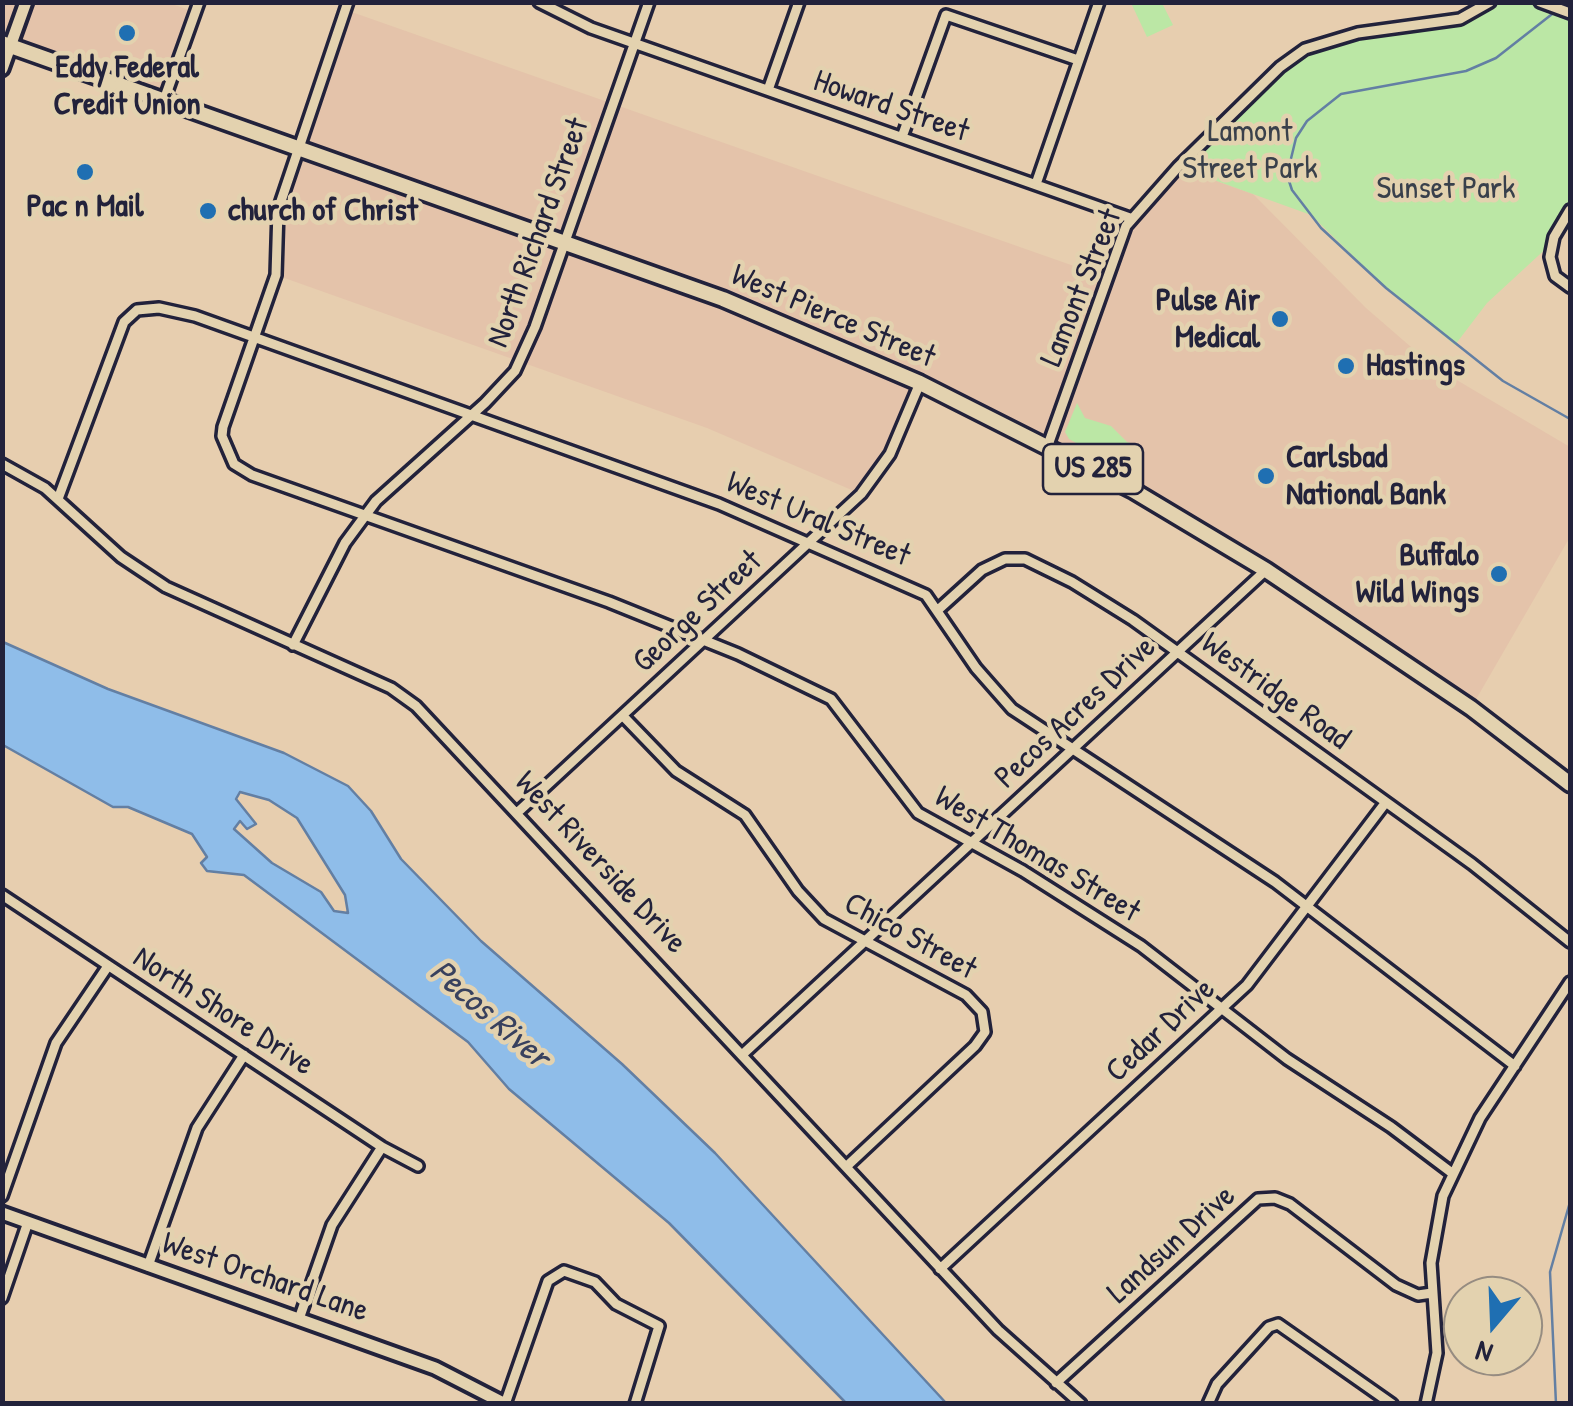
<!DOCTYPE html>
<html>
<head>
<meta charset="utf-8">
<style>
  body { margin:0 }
  #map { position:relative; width:1573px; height:1406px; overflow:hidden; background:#e7ceaf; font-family:"Patrick Hand",sans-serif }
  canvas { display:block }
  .frame { position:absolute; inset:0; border:5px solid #22223b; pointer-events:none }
  .north { position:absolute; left:1443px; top:1276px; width:100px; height:100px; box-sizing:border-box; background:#e3d2af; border:2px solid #968c81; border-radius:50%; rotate:199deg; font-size:28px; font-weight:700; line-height:40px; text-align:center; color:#22223b }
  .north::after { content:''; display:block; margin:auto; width:35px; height:45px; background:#1f6fb2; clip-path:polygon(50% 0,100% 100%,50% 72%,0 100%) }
</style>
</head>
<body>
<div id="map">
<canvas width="1573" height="1406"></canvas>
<div class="frame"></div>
<div class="north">N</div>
</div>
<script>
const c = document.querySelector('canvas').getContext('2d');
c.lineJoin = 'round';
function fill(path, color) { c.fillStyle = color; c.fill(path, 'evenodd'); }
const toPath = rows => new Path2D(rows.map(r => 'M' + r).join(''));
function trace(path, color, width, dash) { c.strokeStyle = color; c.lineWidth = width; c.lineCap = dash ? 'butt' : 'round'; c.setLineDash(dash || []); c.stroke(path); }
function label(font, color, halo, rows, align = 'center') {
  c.font = font + ' "Patrick Hand",sans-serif'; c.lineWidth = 9; c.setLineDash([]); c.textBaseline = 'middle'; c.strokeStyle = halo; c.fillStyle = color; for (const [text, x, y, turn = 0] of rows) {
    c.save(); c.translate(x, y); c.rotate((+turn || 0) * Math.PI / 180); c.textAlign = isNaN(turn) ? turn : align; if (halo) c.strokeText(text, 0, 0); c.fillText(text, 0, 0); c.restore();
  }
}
fill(toPath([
  [2,3,169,3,195,12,164,100,3,43],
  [346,10,1108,278,1126,226,1178,167,1253,194,1366,308,1433,366,1570,447,1570,537,1471,708,1266,569,921,383,890,454,861,494,707,428,276,275,274,230]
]), '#e4c3aa');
fill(toPath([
  [1137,2,1162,3,1173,25,1147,37,1132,5],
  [1490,3,1570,3,1570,210,1551,244,1487,303,1455,345,1386,288,1311,215,1178,167,1280,67,1321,42,1442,23],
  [1077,403,1085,418,1111,426,1127,442,1141,446,1144,450,1135,467,1126,470,1069,439,1065,432]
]), '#bbe7a5');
const water = toPath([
  [3,642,108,689,284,753,348,786,371,811,401,859,481,941,622,1064,715,1153,946,1403,846,1403,669,1223,509,1089,468,1042,244,875,207,871,201,863,207,857,192,834,128,807,113,807,3,745,3,642],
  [240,792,269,800,297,818,345,895,348,913,334,911,321,892,272,863,234,829,240,821,247,829,256,824,236,799,240,792]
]);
fill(water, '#8fbde9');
trace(water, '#637fa3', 2.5);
trace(toPath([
  [1556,11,1496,58,1466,71,1341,94,1307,121,1296,138,1287,175,1292,190,1321,228,1386,288,1503,381,1570,419],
  [1556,1404,1550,1272,1570,1202]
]), '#637fa3', 2.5);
const minor = toPath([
  [348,2,278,210,276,275,223,427,222,436,234,464,252,475,609,602,738,654,831,699,918,813,1023,871,1141,946,1287,1059,1391,1127,1452,1173],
  [539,2,591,28,1130,218],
  [1540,2,1570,13],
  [768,90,799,2],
  [164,100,199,2],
  [902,137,946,15,1078,60],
  [1036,184,1099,2],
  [1570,210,1554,237,1550,257,1555,276,1570,287],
  [1048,445,1126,226,1178,167,1280,67,1305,49,1358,33,1460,19,1490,2],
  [2,464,45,488,121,557,166,587,391,688,416,706,998,1330,1081,1404],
  [58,499,124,322,137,310,159,308,195,316,719,504,926,595,976,668,1012,709,1275,882,1515,1066],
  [939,609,982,570,1005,559,1025,559,1072,582,1133,620,1472,864,1570,942],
  [293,645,345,543,376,501,485,403,515,371,535,327,649,2],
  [623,716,676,771,745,815,798,891,824,919,966,995,982,1012,985,1032,975,1046,847,1166],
  [518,812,861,494,890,454,920,383],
  [2,895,382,1147,418,1166],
  [743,1054,1266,570],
  [2,1196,56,1043,108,966],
  [148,1266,197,1128,244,1055],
  [940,1269,1247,985,1386,802],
  [2,1298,28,1222],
  [299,1319,332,1225,382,1147],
  [1056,1383,1258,1199,1275,1198,1290,1204,1396,1285,1418,1295,1432,1293],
  [505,1404,548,1281,564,1271,595,1282,616,1304,659,1326,635,1404],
  [1208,1404,1217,1384,1269,1327,1278,1324,1392,1404],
  [1426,1404,1437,1353,1431,1263,1443,1196,1480,1118,1570,982]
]);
const tertiary = toPath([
  [2,69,26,2],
  [2,1213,435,1368,505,1404]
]);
const trunk = toPath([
  [2,43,723,299,920,383,1134,491,1266,570,1471,708,1570,784]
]);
trace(minor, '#22223b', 16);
trace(tertiary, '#22223b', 19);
trace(trunk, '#22223b', 21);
trace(minor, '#e3d2af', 9);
trace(tertiary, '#e3d2af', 11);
trace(trunk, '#e3d2af', 14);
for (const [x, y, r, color] of [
  [127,33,10,"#1f6fb2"],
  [85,172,10,"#1f6fb2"],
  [208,211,10,"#1f6fb2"],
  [1280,319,10,"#1f6fb2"],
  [1346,366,10,"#1f6fb2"],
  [1266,476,10,"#1f6fb2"],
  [1499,574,10,"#1f6fb2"]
]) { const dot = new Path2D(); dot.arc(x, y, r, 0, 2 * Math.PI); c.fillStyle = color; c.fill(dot); trace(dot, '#e3d2af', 4); }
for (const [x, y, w] of [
  [1093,469,100]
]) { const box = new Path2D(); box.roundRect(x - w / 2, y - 25, w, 50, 8); c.fillStyle = '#e3d2af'; c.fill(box); trace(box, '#22223b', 2.5); }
label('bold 30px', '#22223b', null, [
  ["US 285",1093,469]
]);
label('bold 32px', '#22223b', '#e3d2af', [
  ["Eddy Federal",127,68,"center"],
  ["Credit Union",127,105,"center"],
  ["Pac n Mail",85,207,"center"],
  ["church of Christ",228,211],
  ["Pulse Air",1260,301,"right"],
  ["Medical",1260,338,"right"],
  ["Hastings",1366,366],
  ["Carlsbad",1286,458],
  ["National Bank",1286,495],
  ["Buffalo",1479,556,"right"],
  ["Wild Wings",1479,593,"right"]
], 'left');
label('32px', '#22223b', '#e3d2af', [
  ["Howard Street",891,107,19],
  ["North Richard Street",539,233,-70],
  ["Lamont Street",1082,288,-68],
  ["West Pierce Street",833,317,23],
  ["West Ural Street",818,520,23],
  ["George Street",698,612,-43],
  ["Westridge Road",1275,692,36],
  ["Pecos Acres Drive",1076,713,-43],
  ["West Thomas Street",1037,855,31],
  ["West Riverside Drive",600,863,47],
  ["Chico Street",910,937,29],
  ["North Shore Drive",223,1012,33],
  ["Cedar Drive",1161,1031,-43],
  ["Landsun Drive",1172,1245,-42],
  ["West Orchard Lane",265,1278,19]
]);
label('32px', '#39404b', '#e3d2af', [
  ["Lamont",1250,132],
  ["Street Park",1250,169],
  ["Sunset Park",1446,189]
]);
label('italic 35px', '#38415e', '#e3d2af', [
  ["Pecos River",489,1015,41]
]);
</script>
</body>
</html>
